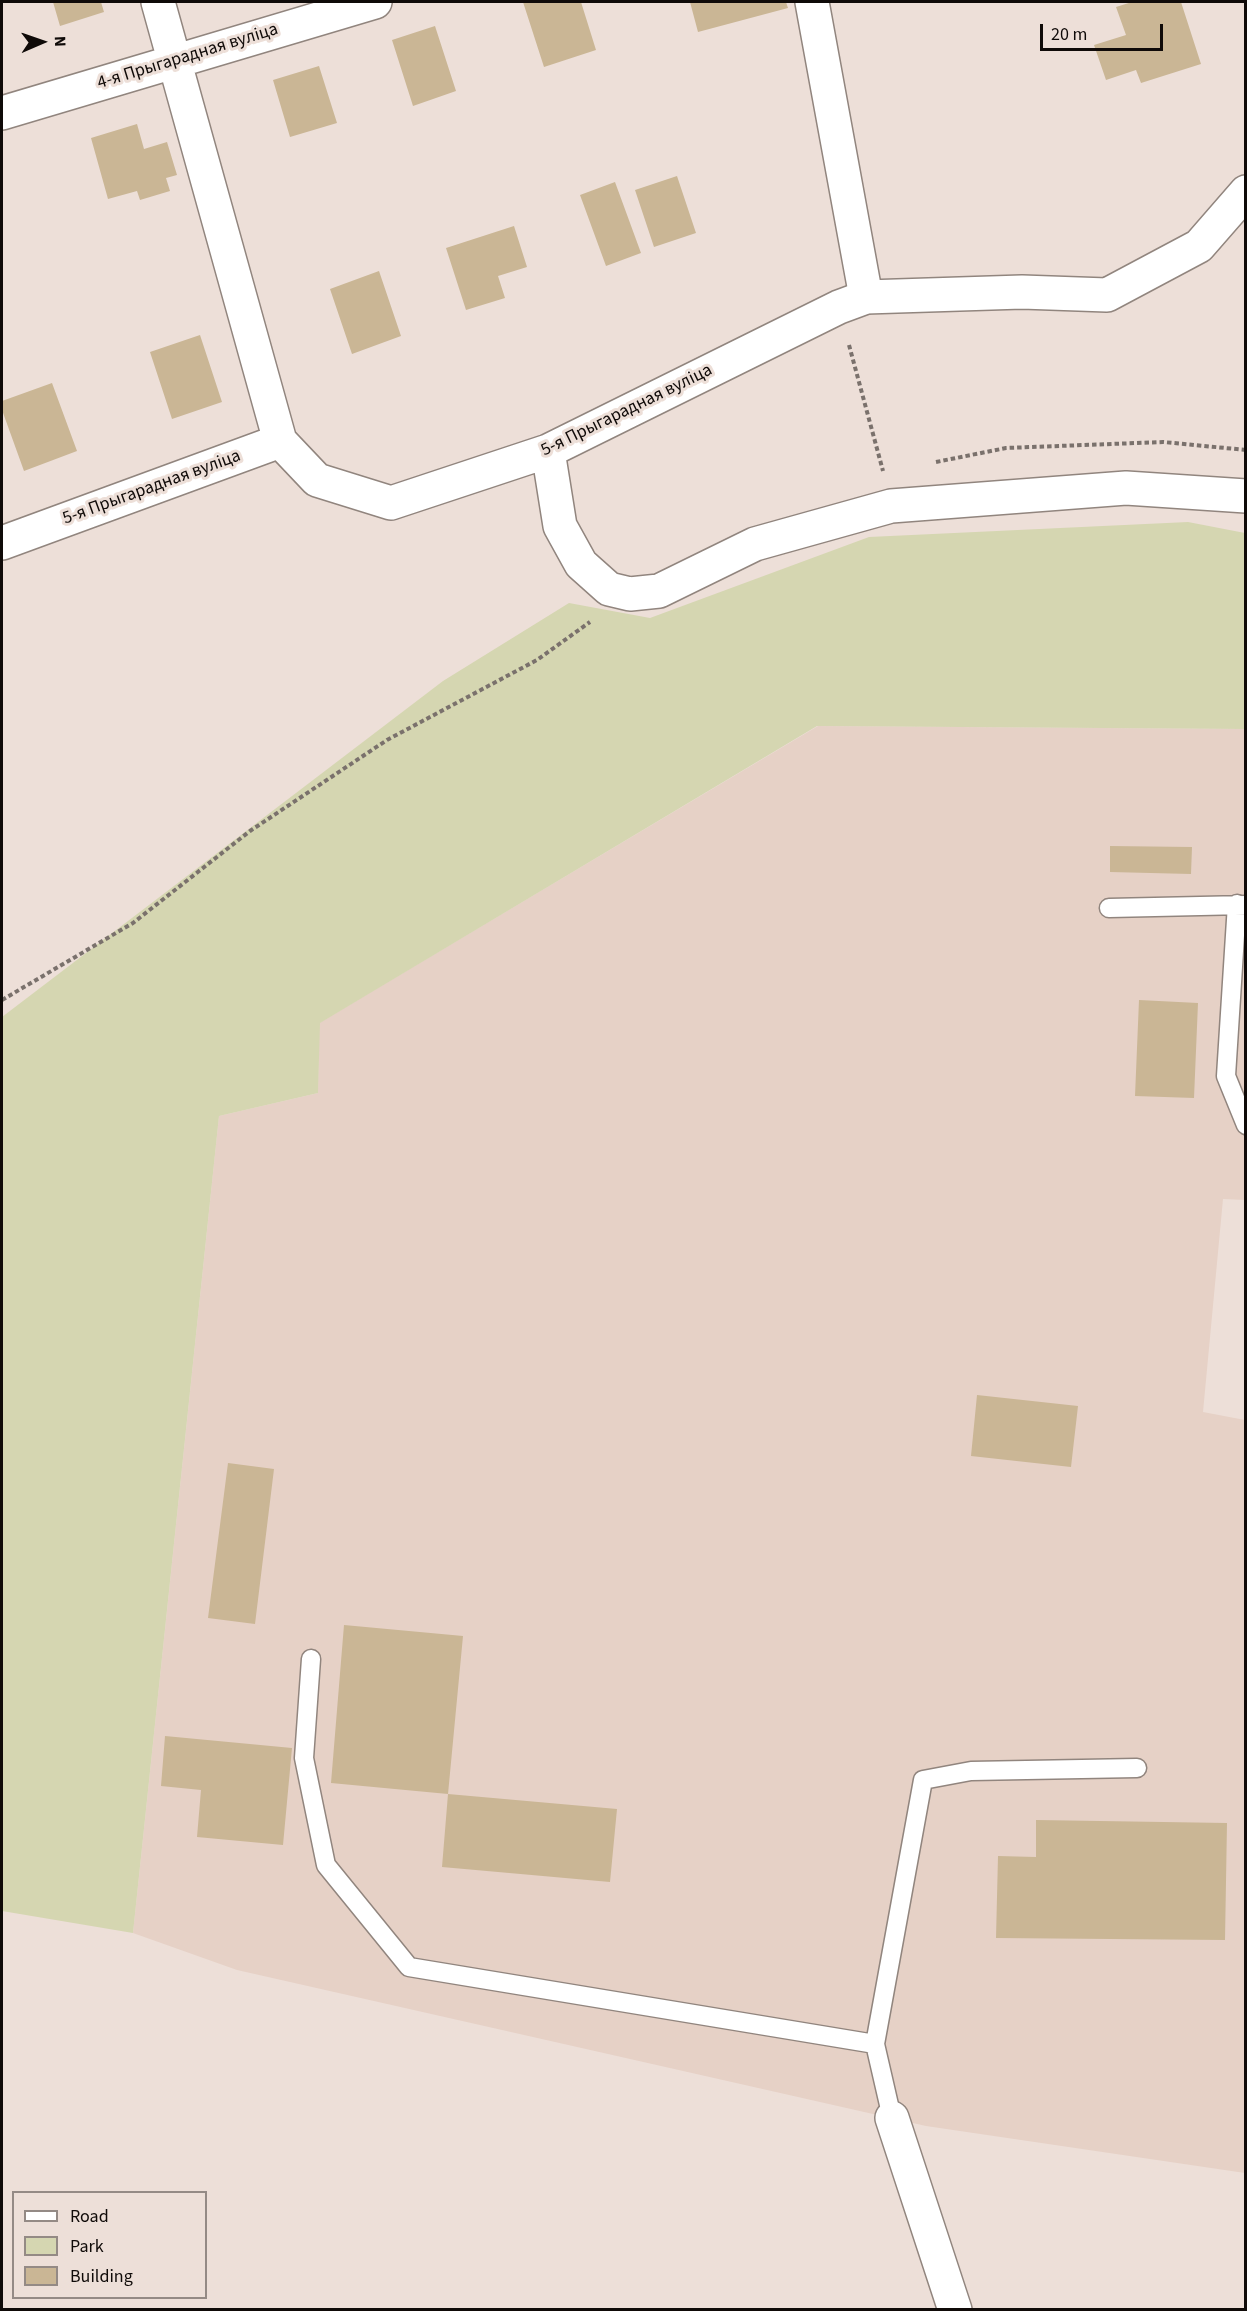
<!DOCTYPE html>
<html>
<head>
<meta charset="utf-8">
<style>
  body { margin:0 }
  #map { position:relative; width:1247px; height:2311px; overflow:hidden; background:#eddfd8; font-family:"Source Sans 3",sans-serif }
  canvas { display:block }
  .frame { position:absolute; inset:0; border:3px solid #0f0a08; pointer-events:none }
  .legend { position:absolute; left:12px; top:2191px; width:195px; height:108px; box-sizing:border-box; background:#eddfd8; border:2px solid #948a85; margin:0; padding:8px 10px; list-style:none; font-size:18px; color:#0f0a08 }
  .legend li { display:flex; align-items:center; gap:12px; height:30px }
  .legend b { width:30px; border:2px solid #948a85 }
  .north { position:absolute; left:12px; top:12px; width:60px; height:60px; -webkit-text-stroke:4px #eddfd8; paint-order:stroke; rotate:88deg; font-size:16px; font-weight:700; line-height:24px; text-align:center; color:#0f0a08 }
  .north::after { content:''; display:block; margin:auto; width:21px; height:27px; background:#0f0a08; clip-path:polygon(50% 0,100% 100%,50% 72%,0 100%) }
  .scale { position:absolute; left:1040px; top:24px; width:123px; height:27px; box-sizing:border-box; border:3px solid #0f0a08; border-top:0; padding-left:8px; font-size:18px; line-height:21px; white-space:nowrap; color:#0f0a08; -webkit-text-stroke:4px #eddfd8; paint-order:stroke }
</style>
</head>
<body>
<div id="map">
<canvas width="1247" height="2311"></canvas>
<div class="frame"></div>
<ul class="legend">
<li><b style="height:8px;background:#fff"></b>Road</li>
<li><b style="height:16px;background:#d5d6b1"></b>Park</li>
<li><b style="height:16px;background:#cab695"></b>Building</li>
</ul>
<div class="north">N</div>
<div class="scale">20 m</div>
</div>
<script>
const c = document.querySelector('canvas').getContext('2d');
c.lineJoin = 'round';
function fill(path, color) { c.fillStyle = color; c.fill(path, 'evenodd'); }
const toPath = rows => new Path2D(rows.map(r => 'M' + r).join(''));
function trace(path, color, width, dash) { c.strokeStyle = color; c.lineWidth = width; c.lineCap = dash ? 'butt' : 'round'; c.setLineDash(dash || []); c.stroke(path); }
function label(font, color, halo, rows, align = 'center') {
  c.font = font + ' "Source Sans 3",sans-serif'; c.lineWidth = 6; c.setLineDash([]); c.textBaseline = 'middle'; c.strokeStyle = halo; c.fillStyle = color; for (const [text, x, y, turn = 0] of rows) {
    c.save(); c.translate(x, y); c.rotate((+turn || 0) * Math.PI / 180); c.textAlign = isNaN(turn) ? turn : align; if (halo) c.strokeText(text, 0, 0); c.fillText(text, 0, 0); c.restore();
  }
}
fill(toPath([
  [818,726,1245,729,1245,1200,1223,1199,1203,1412,1245,1420,1245,2173,926,2126,237,1970,133,1933,219,1116,318,1093,319,1023]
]), '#e6d1c6');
fill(toPath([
  [1188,522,1245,533,1245,729,817,726,320,1023,318,1093,219,1116,133,1933,2,1911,2,1017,443,681,569,603,650,618,869,537]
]), '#d5d6b1');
fill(toPath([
  [53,2,101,2,104,12,60,26],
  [523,2,581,2,596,50,544,67],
  [690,2,786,2,788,8,698,32],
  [1132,2,1181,2,1201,64,1141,83,1136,70,1106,80,1094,45,1126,35,1116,7],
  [435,26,456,91,413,106,392,40],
  [319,66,337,123,290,137,273,80],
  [137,124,144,149,167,142,177,175,166,178,170,191,140,200,137,191,108,199,91,138],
  [677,176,696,233,654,247,635,190],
  [615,182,641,253,606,266,580,195],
  [514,226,527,267,498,276,505,298,466,310,446,248],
  [379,271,401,336,352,354,330,289],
  [200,335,222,402,172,419,150,352],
  [52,383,77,451,24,471,2,410,2,401],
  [1110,846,1192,847,1191,874,1110,872],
  [1139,1000,1198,1003,1194,1098,1135,1096],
  [977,1395,1078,1406,1071,1467,971,1456],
  [228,1463,274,1469,255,1624,208,1618],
  [344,1625,463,1636,448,1794,331,1783],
  [165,1736,292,1748,283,1845,197,1837,201,1790,161,1786],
  [448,1794,617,1809,610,1882,442,1867],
  [1036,1820,1227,1823,1225,1940,996,1938,998,1856,1036,1857]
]), '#cab695');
const service = toPath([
  [1237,904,1226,1076,1246,1125],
  [1109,908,1246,905],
  [311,1659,304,1758,326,1865,409,1967,875,2044,892,2118],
  [875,2044,923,1780,971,1771,1137,1768]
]);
const minor = toPath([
  [158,2,280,441],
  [2,113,375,2],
  [548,451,560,526,581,564,609,589,630,594,659,591,755,544,891,506,1126,488,1246,496],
  [2,543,280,441,317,480,391,503,548,451,839,307,866,297,1022,292,1107,295,1199,246,1246,192],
  [892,2118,955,2310]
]);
const tertiary = toPath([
  [812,2,866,297]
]);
trace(service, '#91857e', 21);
trace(minor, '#91857e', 36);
trace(tertiary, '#91857e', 36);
trace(toPath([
  [849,345,883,471],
  [936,462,1006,448,1163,442,1246,450],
  [2,1000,133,923,250,831,387,740,537,660,590,622]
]), '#7a716c', 4, [4.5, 3]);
trace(service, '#fff', 18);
trace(minor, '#fff', 33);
trace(tertiary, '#fff', 33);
label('18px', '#0f0a08', '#eddfd8', [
  ["4-я Прыгарадная вуліца",188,57,-17],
  ["5-я Прыгарадная вуліца",627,411,-26],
  ["5-я Прыгарадная вуліца",152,488,-20]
]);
</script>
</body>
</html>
